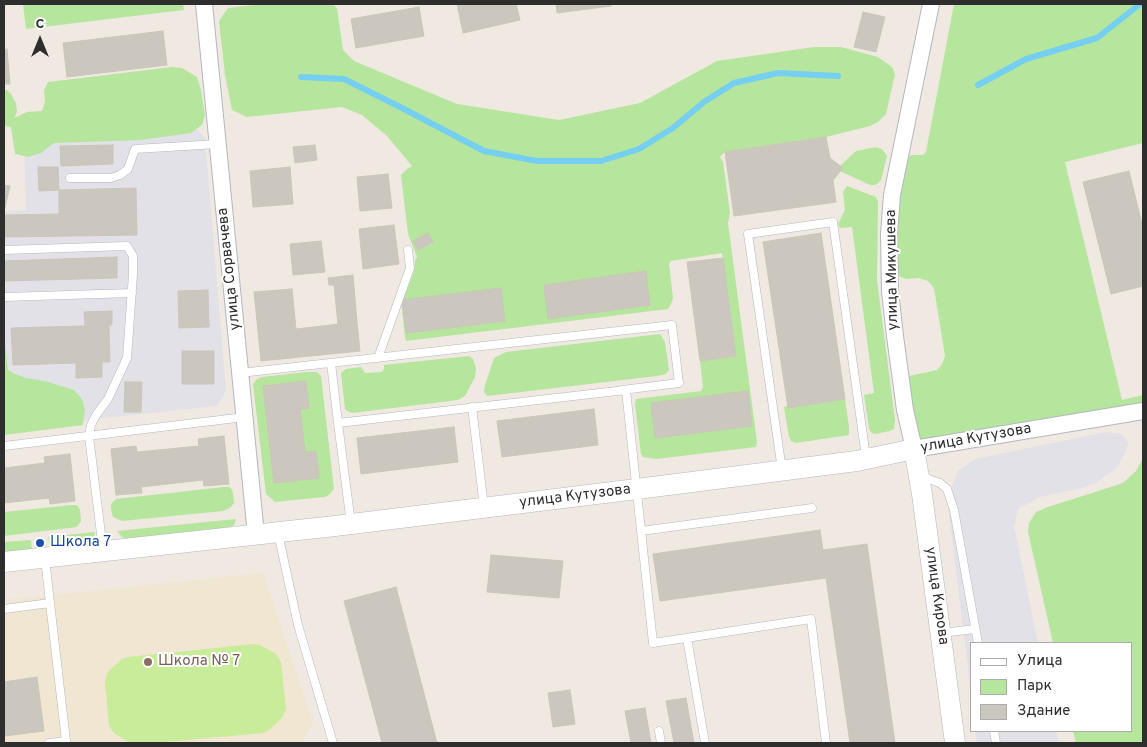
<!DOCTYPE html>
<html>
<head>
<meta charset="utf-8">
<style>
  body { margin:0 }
  #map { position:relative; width:1147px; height:747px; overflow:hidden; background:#efe9e1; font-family:Overpass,sans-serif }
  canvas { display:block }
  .frame { position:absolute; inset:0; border:5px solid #2e2e2e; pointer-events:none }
  .legend { position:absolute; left:970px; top:642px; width:162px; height:90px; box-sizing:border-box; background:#fff; border:1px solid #ababab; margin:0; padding:6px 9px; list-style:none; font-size:15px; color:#2e2e2e }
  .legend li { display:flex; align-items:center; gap:10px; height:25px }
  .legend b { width:25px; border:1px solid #ababab }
  .north { position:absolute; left:15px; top:15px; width:50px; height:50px; -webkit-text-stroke:4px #fff; paint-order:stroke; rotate:0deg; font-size:14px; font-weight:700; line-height:20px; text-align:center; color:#2e2e2e }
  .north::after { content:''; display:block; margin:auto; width:18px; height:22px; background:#2e2e2e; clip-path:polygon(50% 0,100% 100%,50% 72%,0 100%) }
</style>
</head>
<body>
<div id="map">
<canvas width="1147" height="747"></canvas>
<div class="frame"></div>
<ul class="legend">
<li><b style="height:6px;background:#fff"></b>Улица</li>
<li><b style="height:14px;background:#b6e59e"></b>Парк</li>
<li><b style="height:14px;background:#cbc7bf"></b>Здание</li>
</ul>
<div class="north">С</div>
</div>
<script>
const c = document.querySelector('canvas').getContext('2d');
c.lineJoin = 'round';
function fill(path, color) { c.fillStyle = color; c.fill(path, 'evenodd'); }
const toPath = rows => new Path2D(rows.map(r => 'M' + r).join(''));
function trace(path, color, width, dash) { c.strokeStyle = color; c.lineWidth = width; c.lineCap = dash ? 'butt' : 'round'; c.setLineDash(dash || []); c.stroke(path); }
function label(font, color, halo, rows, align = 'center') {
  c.font = font + ' Overpass,sans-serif'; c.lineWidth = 4; c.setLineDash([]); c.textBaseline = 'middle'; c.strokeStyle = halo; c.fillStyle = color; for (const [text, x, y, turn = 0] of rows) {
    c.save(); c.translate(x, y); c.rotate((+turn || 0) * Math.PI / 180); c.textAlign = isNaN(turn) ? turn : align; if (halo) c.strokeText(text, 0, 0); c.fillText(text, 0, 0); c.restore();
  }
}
fill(toPath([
  [197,129,205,138,226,391,217,406,4,429,4,211,26,210,24,142],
  [1106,432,1122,434,1129,444,1118,467,1096,483,1082,488,1040,497,1018,509,1014,526,1038,643,971,643,971,693,948,508,952,486,958,471,975,459],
  [975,731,1056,731,1059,743,977,743]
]), '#e3e1e8');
fill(toPath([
  [263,573,313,723,301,743,4,743,4,600]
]), '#f0e6d1');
fill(toPath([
  [23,4,183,4,184,10,26,29],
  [263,4,332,4,337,8,343,50,354,61,457,104,559,120,640,103,717,61,814,47,841,47,878,57,892,67,895,74,886,114,878,122,870,126,826,137,725,152,720,157,723,162,730,213,728,223,757,442,756,447,656,459,643,457,641,454,635,404,636,399,701,391,703,387,700,361,736,356,722,253,671,261,669,264,673,298,671,304,668,309,406,341,405,337,401,300,404,297,414,272,415,261,417,257,408,234,401,175,407,169,412,166,387,136,362,115,342,107,247,117,232,110,225,75,219,21,228,8],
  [954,4,1143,4,1143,143,1065,162,1122,400,1143,395,1143,403,919,445,906,382,909,376,937,370,942,364,945,356,934,288,928,281,919,278,906,279,899,276,895,271,897,212,908,158,911,155,923,155,926,152],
  [172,67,182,68,197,77,201,90,205,115,202,125,191,133,141,140,54,143,41,153,28,157,15,154,11,127,4,126,4,90,7,90,11,94,16,103,17,112,14,118,27,112,42,111,45,102,44,90,48,82],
  [876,147,882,149,887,156,881,180,878,183,875,185,870,185,840,171,843,168,840,166,856,151],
  [847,186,876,197,878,202,877,280,895,420,894,429,890,431,875,434,872,433,870,431,869,428,864,395,874,393,852,227,840,228,838,224,845,210,843,192],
  [4,333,8,370,15,374,26,378,45,381,74,390,82,399,85,410,83,425,4,435],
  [660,334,665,342,669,370,666,374,657,376,487,396,484,392,485,385,494,358,506,352],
  [469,356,473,359,476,368,475,377,465,396,458,400,352,413,347,411,345,409,341,373,346,369,361,367,365,373,382,372,384,369,384,365],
  [306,372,317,372,321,376,334,489,329,495,324,497,275,502,266,494,253,384,257,379,262,377],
  [845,399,849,427,849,435,796,443,791,441,789,437,784,407,787,406,788,408],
  [1143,458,1143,743,1076,743,1073,731,1131,731,1131,643,1053,643,1028,532,1029,523,1036,512,1048,507,1123,483,1136,471],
  [224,487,230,487,233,492,234,503,230,508,223,511,122,521,113,517,111,509,111,504,116,499],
  [72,505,77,505,80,510,81,521,77,527,4,536,4,512],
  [236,519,234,525,230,527,127,539,122,537,117,531],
  [95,532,94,537,88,542,50,546,48,537],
  [31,540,32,549,4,552,4,542]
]), '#b6e59e');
fill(toPath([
  [254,644,260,645,276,654,281,662,286,709,282,718,269,730,263,733,154,743,130,743,114,733,109,726,105,681,108,672,122,659,128,657]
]), '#c9ec9a');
trace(toPath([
  [301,77,344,79,404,109,484,151,537,161,601,161,639,149,673,128,704,102,734,83,778,73,838,76],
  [978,85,1026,59,1097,38,1140,4]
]), '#75cff0', 6);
const building = toPath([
  [457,4,516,4,520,20,463,33,457,4],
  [556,4,611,4,611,6,557,13,556,4],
  [419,7,424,36,356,48,351,19,419,7],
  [863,12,885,17,876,52,854,47,863,12],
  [163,31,167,65,67,77,63,43,163,31],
  [7,49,10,84,4,84,4,50,7,49],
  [826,137,830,158,843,168,833,180,836,202,734,216,725,152,826,137],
  [113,145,113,164,61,166,60,146,113,145],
  [315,145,317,160,295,163,293,147,315,145],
  [38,167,58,167,59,190,39,191,38,167],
  [290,167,293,204,253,207,250,171,290,167],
  [1129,171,1143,228,1143,286,1111,294,1083,182,1129,171],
  [388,174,392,208,360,211,357,177,388,174],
  [4,185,10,186,4,212,4,185],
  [136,188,137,235,4,237,4,215,59,214,59,190,136,188],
  [394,225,399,264,363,269,359,229,394,225],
  [428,233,433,242,418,250,413,241,428,233],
  [821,233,845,399,788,408,763,242,821,233],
  [321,241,325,272,293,275,290,244,321,241],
  [117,257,117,278,4,281,4,261,117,257],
  [723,258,736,356,700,361,687,262,723,258],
  [646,271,650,305,548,319,544,285,646,271],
  [353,275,357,322,338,325,334,285,329,285,328,278,353,275],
  [501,288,505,321,406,333,402,300,501,288],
  [292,289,296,329,357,322,360,351,261,361,254,292,292,289],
  [208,290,209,327,179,328,178,291,208,290],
  [112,311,112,325,109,325,110,362,102,362,102,377,76,378,76,363,13,365,11,328,85,326,84,312,112,311],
  [182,351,214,351,214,384,182,384,182,351],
  [306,381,309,408,300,409,305,452,316,451,319,478,274,483,263,386,306,381],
  [125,382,142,382,141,412,124,412,125,382],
  [748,391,752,426,655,438,651,403,748,391],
  [594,409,598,445,502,457,497,421,594,409],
  [454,427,458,462,361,474,357,438,454,427],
  [224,436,229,484,204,486,203,480,141,487,142,493,116,495,111,449,136,446,137,452,199,446,198,439,224,436],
  [70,454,75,501,50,504,49,498,4,503,4,468,45,463,44,457,70,454],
  [820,530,823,550,867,544,895,743,850,743,826,578,660,601,653,554,820,530],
  [491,555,563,561,559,598,487,592,491,555],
  [396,587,437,743,382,743,344,601,396,587],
  [37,677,44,731,4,736,4,682,37,677],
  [570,690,575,724,553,727,548,693,570,690],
  [686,698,694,743,674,743,666,701,686,698],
  [645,708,651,743,631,743,625,711,645,708]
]);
fill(building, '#cbc7bf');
trace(building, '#cbc5ba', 1);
const service = toPath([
  [70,178,111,178,120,175,128,169,135,149,218,144],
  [4,250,127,246,133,256,133,274,127,358,108,399,96,415,91,425,89,436,103,550],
  [4,297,132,293],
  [378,358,410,268,408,250],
  [331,363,338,423],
  [240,373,672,325,679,383,622,390],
  [472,407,484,507],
  [4,446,245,417],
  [782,470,748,234,833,222,866,457],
  [920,476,940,483,947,489,954,510,978,643],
  [351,524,338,423,626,390,653,643,811,619,826,743],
  [641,531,812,508],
  [278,533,298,625,333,743],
  [45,558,50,603],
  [4,609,50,603,66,741,49,743],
  [941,633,975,629],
  [687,638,705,743],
  [659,731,661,743],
  [994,731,996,743]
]);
const minor = toPath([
  [204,4,256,535],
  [931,4,892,195,889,234,890,291,895,336,905,410,914,449,1143,411]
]);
const tertiary = toPath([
  [4,562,335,526,637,489,857,461,914,449,922,494,955,743]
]);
trace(service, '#b4b7c1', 9);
trace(minor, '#b4b7c1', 18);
trace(tertiary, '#b4b7c1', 21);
trace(service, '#fff', 8);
trace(minor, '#fff', 16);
trace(tertiary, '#fff', 20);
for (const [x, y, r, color] of [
  [40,543,5,"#1a4fb4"],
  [148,662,5,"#8d6e63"]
]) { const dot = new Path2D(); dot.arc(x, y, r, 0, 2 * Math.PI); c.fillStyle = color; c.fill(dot); trace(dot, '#fff', 2); }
label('15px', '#2e2e2e', '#fff', [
  ["улица Сорвачева",230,269,-96],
  ["улица Микушева",893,270,-91],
  ["улица Кутузова",976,439,-10],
  ["улица Кутузова",575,497,-7],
  ["улица Кирова",936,596,82]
]);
label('15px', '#164399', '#fff', [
  ["Школа 7",50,543]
], 'left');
label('15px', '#785e54', '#fff', [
  ["Школа № 7",158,662]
], 'left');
</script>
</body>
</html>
